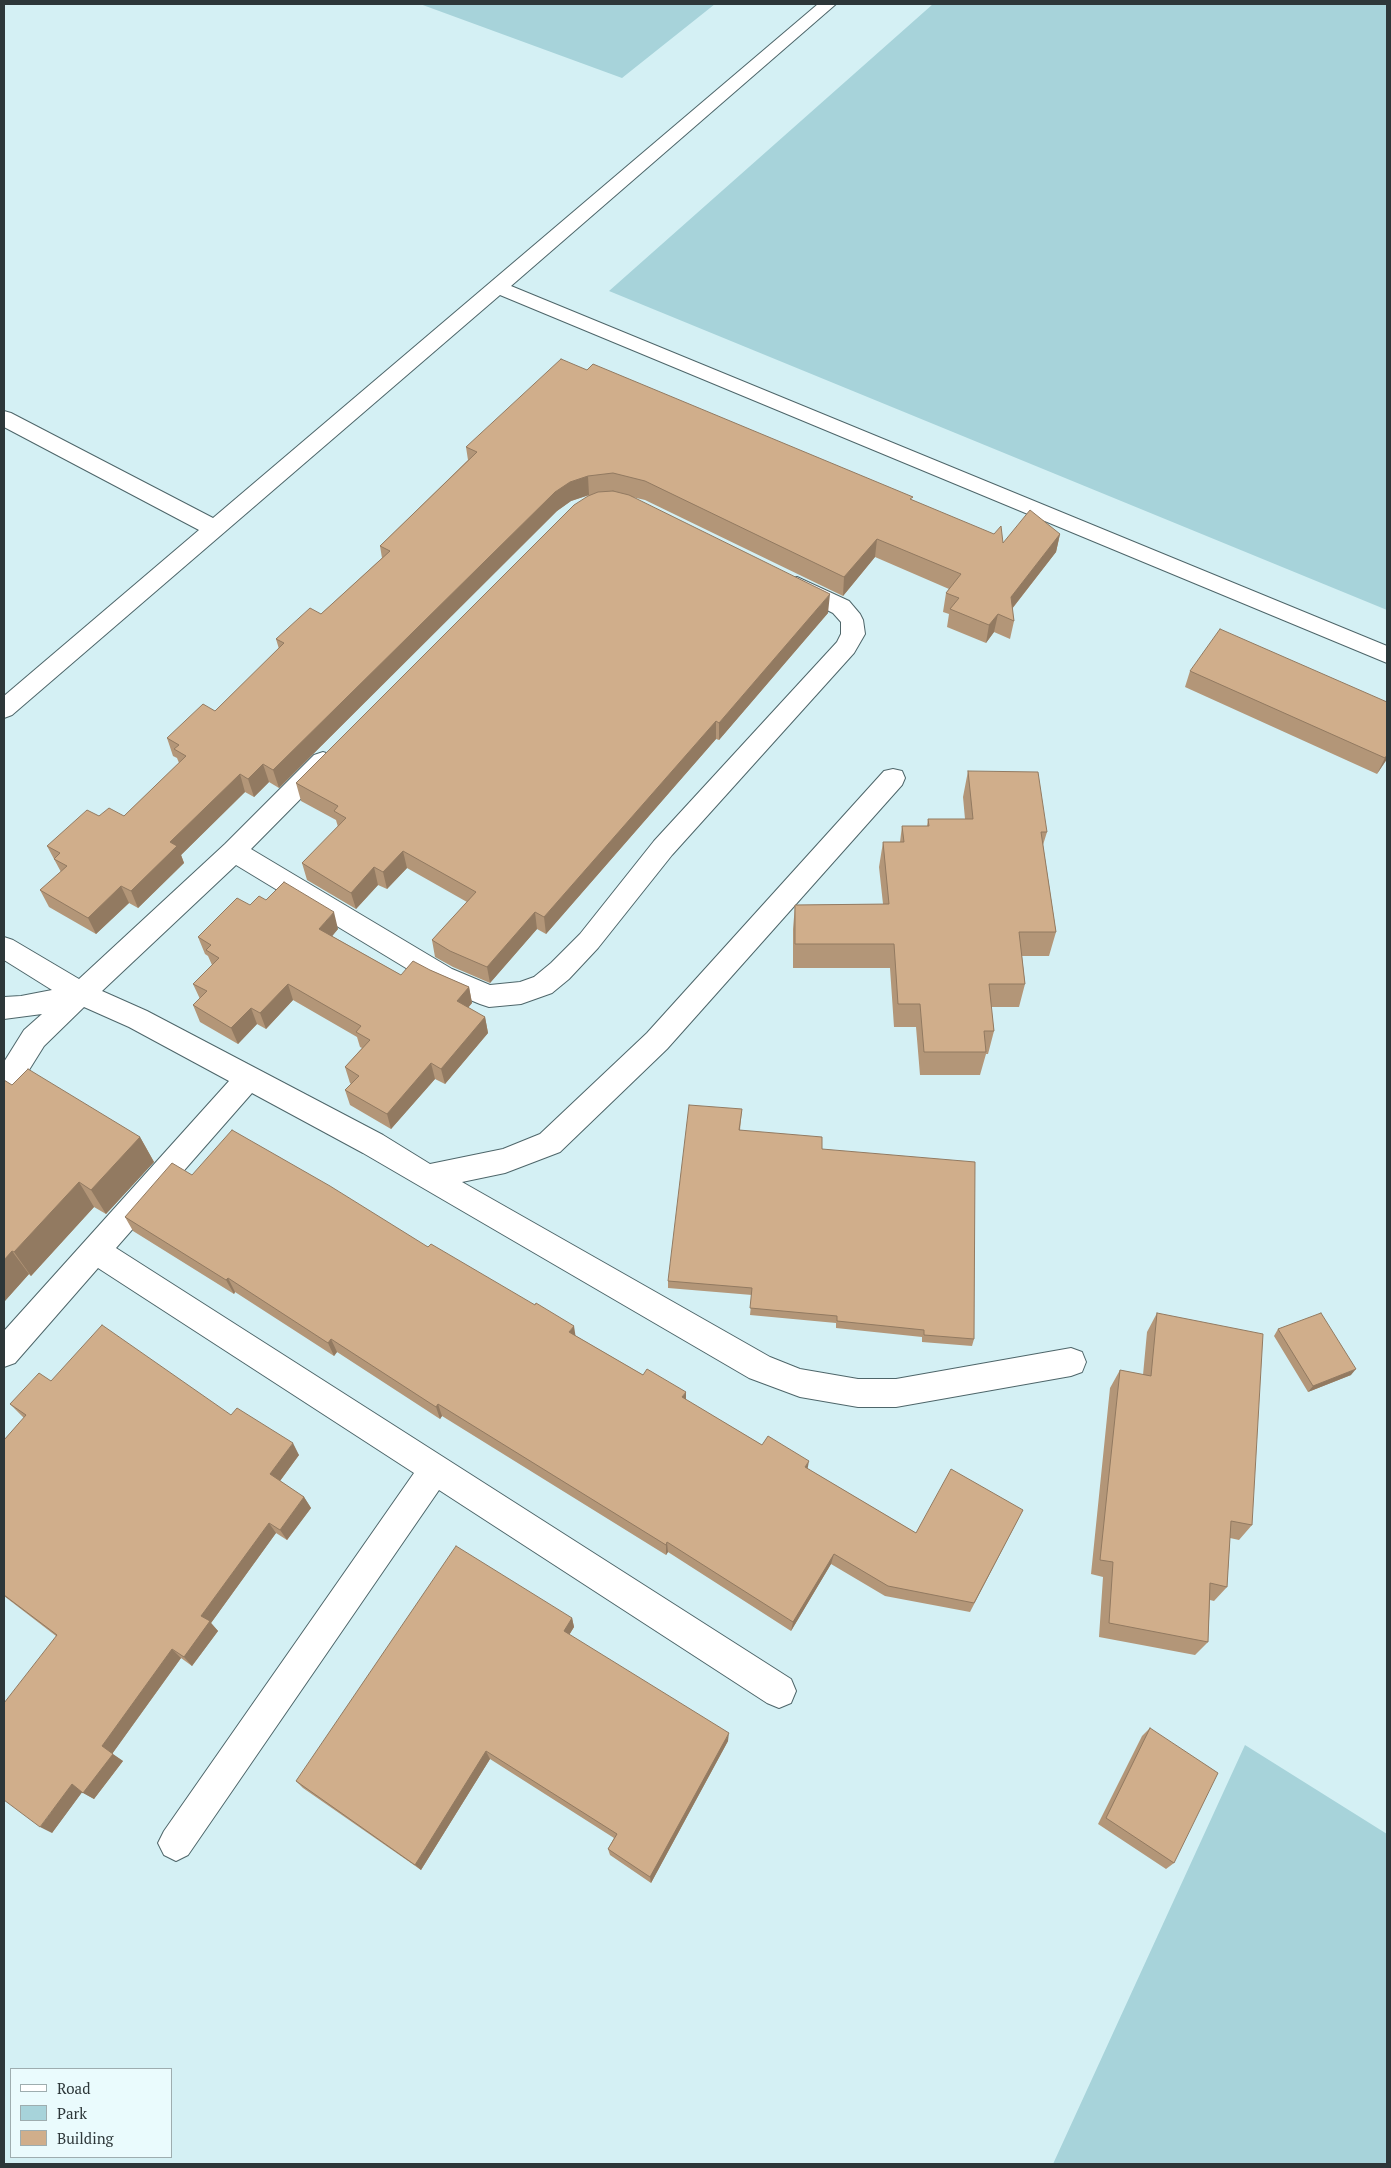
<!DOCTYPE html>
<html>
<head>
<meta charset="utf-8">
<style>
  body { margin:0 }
  #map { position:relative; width:1391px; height:2168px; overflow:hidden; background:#d4f0f4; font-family:"PT Serif",serif }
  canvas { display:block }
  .frame { position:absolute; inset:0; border:5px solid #2d3739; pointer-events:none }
  .legend { position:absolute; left:10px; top:2068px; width:162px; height:90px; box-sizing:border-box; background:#eafbfd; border:1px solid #9eadaf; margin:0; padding:6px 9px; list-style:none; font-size:15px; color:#2d3739 }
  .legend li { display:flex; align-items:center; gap:10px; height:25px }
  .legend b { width:25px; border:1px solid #9eadaf }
</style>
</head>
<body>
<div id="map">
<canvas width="1391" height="2168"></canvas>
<div class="frame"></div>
<ul class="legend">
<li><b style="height:6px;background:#fff"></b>Road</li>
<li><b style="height:14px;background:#a7d3da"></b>Park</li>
<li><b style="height:14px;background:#d0ae8b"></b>Building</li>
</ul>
</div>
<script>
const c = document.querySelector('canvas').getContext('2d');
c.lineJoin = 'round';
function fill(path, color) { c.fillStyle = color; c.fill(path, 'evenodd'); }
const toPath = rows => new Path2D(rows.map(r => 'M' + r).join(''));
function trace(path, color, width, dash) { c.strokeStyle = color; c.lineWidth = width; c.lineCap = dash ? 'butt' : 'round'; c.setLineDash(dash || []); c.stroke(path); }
fill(toPath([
  [420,4,715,4,622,78],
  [933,4,1387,4,1387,610,609,291],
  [1245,1745,1387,1834,1387,2164,1053,2164]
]), '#a7d3da');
const minor = toPath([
  [818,4,836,4,511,286,1387,646,1387,663,500,295,12,715,4,718,4,696,199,530,4,427,4,411,11,413,213,518,818,4],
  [797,577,849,601,860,614,863,620,865,634,854,653,672,855,598,948,569,979,552,993,521,1004,489,1007,480,1004,434,985,236,865,102,991,147,1011,383,1135,430,1164,503,1149,540,1134,647,1033,884,771,893,769,902,771,905,778,902,785,667,1049,560,1152,505,1173,462,1182,770,1357,800,1369,858,1379,896,1379,1071,1348,1082,1352,1086,1362,1082,1372,1071,1376,896,1407,858,1407,800,1397,749,1378,363,1153,252,1093,116,1248,791,1679,796,1691,791,1703,779,1708,767,1703,439,1490,188,1855,176,1861,164,1855,158,1843,164,1831,414,1473,98,1268,15,1363,4,1367,4,1331,229,1081,129,1027,84,1007,44,1046,24,1078,14,1089,4,1093,4,1062,24,1030,42,1014,4,1019,4,997,21,996,52,990,4,960,4,937,13,940,79,979,225,844,314,755,323,752,332,755,335,761,332,767,251,849,452,969,490,985,520,982,534,977,551,963,580,934,654,841,837,642,841,634,841,622,833,613,789,591,786,585,789,579,797,577]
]);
trace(minor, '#4e666a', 2);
fill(minor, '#fff');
fill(toPath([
  [587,370,912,500,1003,543,1060,534,1056,552,1012,609,1014,621,1010,639,994,632,986,643,947,627,949,614,943,612,946,593,949,589,875,557,843,596,645,500,632,497,828,613,719,740,716,739,546,934,537,929,490,983,453,967,435,957,432,940,467,902,407,868,387,889,378,885,356,909,307,880,302,863,338,827,336,820,301,801,296,783,589,495,571,501,557,511,279,788,269,782,254,797,245,792,181,855,184,863,138,908,129,903,96,934,49,907,40,890,61,872,47,846,99,816,124,816,179,763,177,758,173,756,167,738,215,711,279,649,276,639,321,614,382,558,380,546,468,460,466,447],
  [1190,671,1387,702,1387,759,1377,774,1185,687],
  [968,771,1047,832,1043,845,1056,932,1049,956,1022,956,1025,984,1019,1007,991,1007,994,1031,988,1054,986,1054,980,1075,920,1075,916,1027,894,1027,890,968,793,968,793,929,795,905,883,904,879,867,883,842,900,842,902,826,927,826,928,819,965,819,963,797],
  [266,900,338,929,332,936,401,975,430,970,469,987,472,1003,468,1008,485,1017,488,1033,445,1084,435,1079,391,1129,350,1105,345,1090,351,1084,350,1083,345,1067,362,1048,360,1047,357,1037,293,1000,266,1029,257,1024,238,1044,200,1022,193,1005,200,999,193,984,212,965,208,956,205,954,198,937,250,905],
  [12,1085,140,1137,154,1162,106,1214,94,1207,31,1276,29,1274,4,1302],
  [742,1109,740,1130,822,1149,974,1339,972,1346,922,1342,922,1337,836,1328,836,1323,750,1315,752,1295,668,1288,668,1281],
  [192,1175,428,1247,576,1336,686,1400,762,1445,808,1469,916,1533,1023,1510,970,1612,885,1596,831,1564,791,1631,668,1552,666,1555,442,1416,440,1419,337,1352,334,1356,235,1292,234,1294,133,1231,125,1217],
  [1157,1313,1252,1525,1239,1540,1230,1538,1227,1587,1214,1601,1210,1600,1208,1642,1195,1655,1099,1637,1103,1577,1091,1574,1110,1388,1120,1370,1143,1375,1147,1332],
  [1278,1329,1351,1375,1308,1392,1274,1336],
  [51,1381,231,1415,299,1455,280,1481,304,1497,311,1508,287,1540,276,1533,211,1623,218,1631,192,1666,181,1658,112,1754,123,1761,94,1799,82,1792,52,1833,56,1636,4,1596,4,1597,4,1440,24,1418,10,1404],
  [572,1618,574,1627,569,1635,728,1741,651,1883,610,1855,608,1849,614,1838,490,1759,421,1870,303,1788,296,1781],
  [1150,1728,1174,1863,1166,1869,1098,1824,1142,1736]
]), '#b39678');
fill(toPath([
  [588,476,589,495,571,501,557,511,279,788,273,770,555,492,570,482],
  [1060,534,1056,552,1007,615,1011,597],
  [877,539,875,557,843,596,844,577],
  [830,594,828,613,719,740,719,723],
  [998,614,994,632,986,643,989,625],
  [716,721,716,739,546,934,544,917],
  [1387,755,1387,759,1377,774,1385,758],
  [263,764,269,782,254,797,248,779],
  [240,774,245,792,181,855,184,863,138,908,131,891,170,842],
  [403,851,407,868,387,889,383,872],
  [374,867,378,885,356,909,351,893],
  [121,886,129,903,96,934,88,918],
  [334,912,338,929,324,946,319,929],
  [535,912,537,929,490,983,487,967],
  [288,984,293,1000,266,1029,260,1013],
  [469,987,472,1003,460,1017,457,1001],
  [251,1008,257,1024,238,1044,231,1028],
  [485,1017,488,1033,445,1084,441,1069],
  [431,1063,435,1079,391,1129,387,1114],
  [140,1137,154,1162,106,1214,91,1190],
  [79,1182,94,1207,31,1276,14,1252],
  [12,1251,29,1274,4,1302,4,1260],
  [228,1278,235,1292,234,1294,226,1280],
  [574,1326,576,1339,569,1332],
  [331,1339,337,1352,334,1356,328,1343],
  [1356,1369,1351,1375,1308,1392,1313,1386],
  [686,1392,686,1404,682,1397],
  [438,1404,442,1416,440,1419,436,1407],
  [293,1443,299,1455,277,1485,270,1474],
  [809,1461,807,1472,805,1467],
  [304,1497,311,1508,287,1540,280,1530],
  [269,1523,276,1533,211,1623,218,1631,192,1666,184,1657,201,1616],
  [667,1542,668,1552,666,1555,666,1545],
  [834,1554,831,1564,791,1631,793,1622],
  [572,1618,574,1627,566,1640,564,1631],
  [172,1649,181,1658,112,1754,102,1746],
  [729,1733,728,1741,651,1883,650,1877],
  [486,1751,490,1759,421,1870,415,1865],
  [113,1754,123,1761,94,1799,83,1793],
  [72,1784,83,1791,52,1833,40,1827]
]), '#927a61');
const building = toPath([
  [561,359,587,370,593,364,913,497,910,499,994,534,1001,526,1003,543,1030,510,1060,534,1011,597,1014,621,998,614,989,625,950,609,959,598,946,593,961,574,877,539,844,577,645,481,613,473,588,476,570,482,555,492,273,770,263,764,248,779,240,774,170,842,177,846,131,891,121,886,88,918,40,890,67,866,54,859,60,853,47,846,87,810,99,816,109,808,124,816,186,756,174,749,179,745,167,738,203,704,215,711,284,643,276,639,310,608,321,614,390,551,380,546,477,452,466,447,561,359],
  [613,491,629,495,830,594,719,723,716,721,544,917,535,912,487,967,450,951,432,940,476,892,403,851,383,872,374,867,351,893,302,863,346,818,334,811,338,806,296,783,574,505,588,496,598,492,613,491],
  [1220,629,1387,702,1387,755,1385,758,1190,671,1220,629],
  [968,771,1038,772,1047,832,1041,832,1056,932,1019,932,1025,984,989,984,994,1031,984,1031,986,1052,924,1052,920,1004,898,1004,894,944,795,944,795,905,889,904,883,842,904,842,902,826,929,826,928,819,973,819,968,771],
  [284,882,334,912,319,929,401,975,413,961,430,970,469,987,457,1001,485,1017,441,1069,431,1063,387,1114,345,1090,359,1076,345,1067,370,1040,356,1032,361,1026,288,984,260,1013,251,1008,231,1028,193,1005,207,991,193,984,219,958,206,950,211,945,198,937,237,898,250,905,259,896,266,900,284,882],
  [28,1069,140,1137,91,1190,79,1182,14,1252,12,1251,4,1260,4,1080,12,1085,28,1069],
  [689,1105,742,1109,739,1130,822,1137,822,1149,975,1162,974,1339,924,1335,924,1330,837,1321,837,1316,750,1308,752,1288,668,1281,689,1105],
  [232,1130,330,1186,428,1247,431,1244,535,1305,536,1303,574,1326,569,1332,643,1375,647,1369,686,1392,682,1397,762,1445,768,1436,809,1461,805,1467,916,1533,951,1469,1023,1510,974,1603,888,1586,834,1554,793,1622,667,1542,666,1545,438,1404,436,1407,331,1339,328,1343,228,1278,226,1280,125,1217,172,1163,192,1175,232,1130],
  [1157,1313,1263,1334,1252,1525,1231,1521,1227,1587,1210,1583,1208,1642,1109,1623,1113,1562,1100,1560,1120,1370,1151,1376,1157,1313],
  [1321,1313,1356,1369,1313,1386,1278,1329,1321,1313],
  [102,1325,231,1415,237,1408,293,1443,270,1474,304,1497,280,1530,269,1523,201,1616,210,1621,184,1657,172,1649,102,1746,113,1754,83,1793,72,1784,40,1827,4,1800,4,1703,57,1635,4,1595,4,1440,26,1415,10,1404,39,1373,51,1381,102,1325],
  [456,1546,572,1618,564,1631,729,1733,650,1877,608,1849,617,1834,486,1751,415,1865,296,1781,456,1546],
  [1150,1728,1218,1773,1174,1863,1106,1818,1150,1728]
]);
fill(building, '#d0ae8b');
trace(building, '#927a61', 1);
</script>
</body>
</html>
